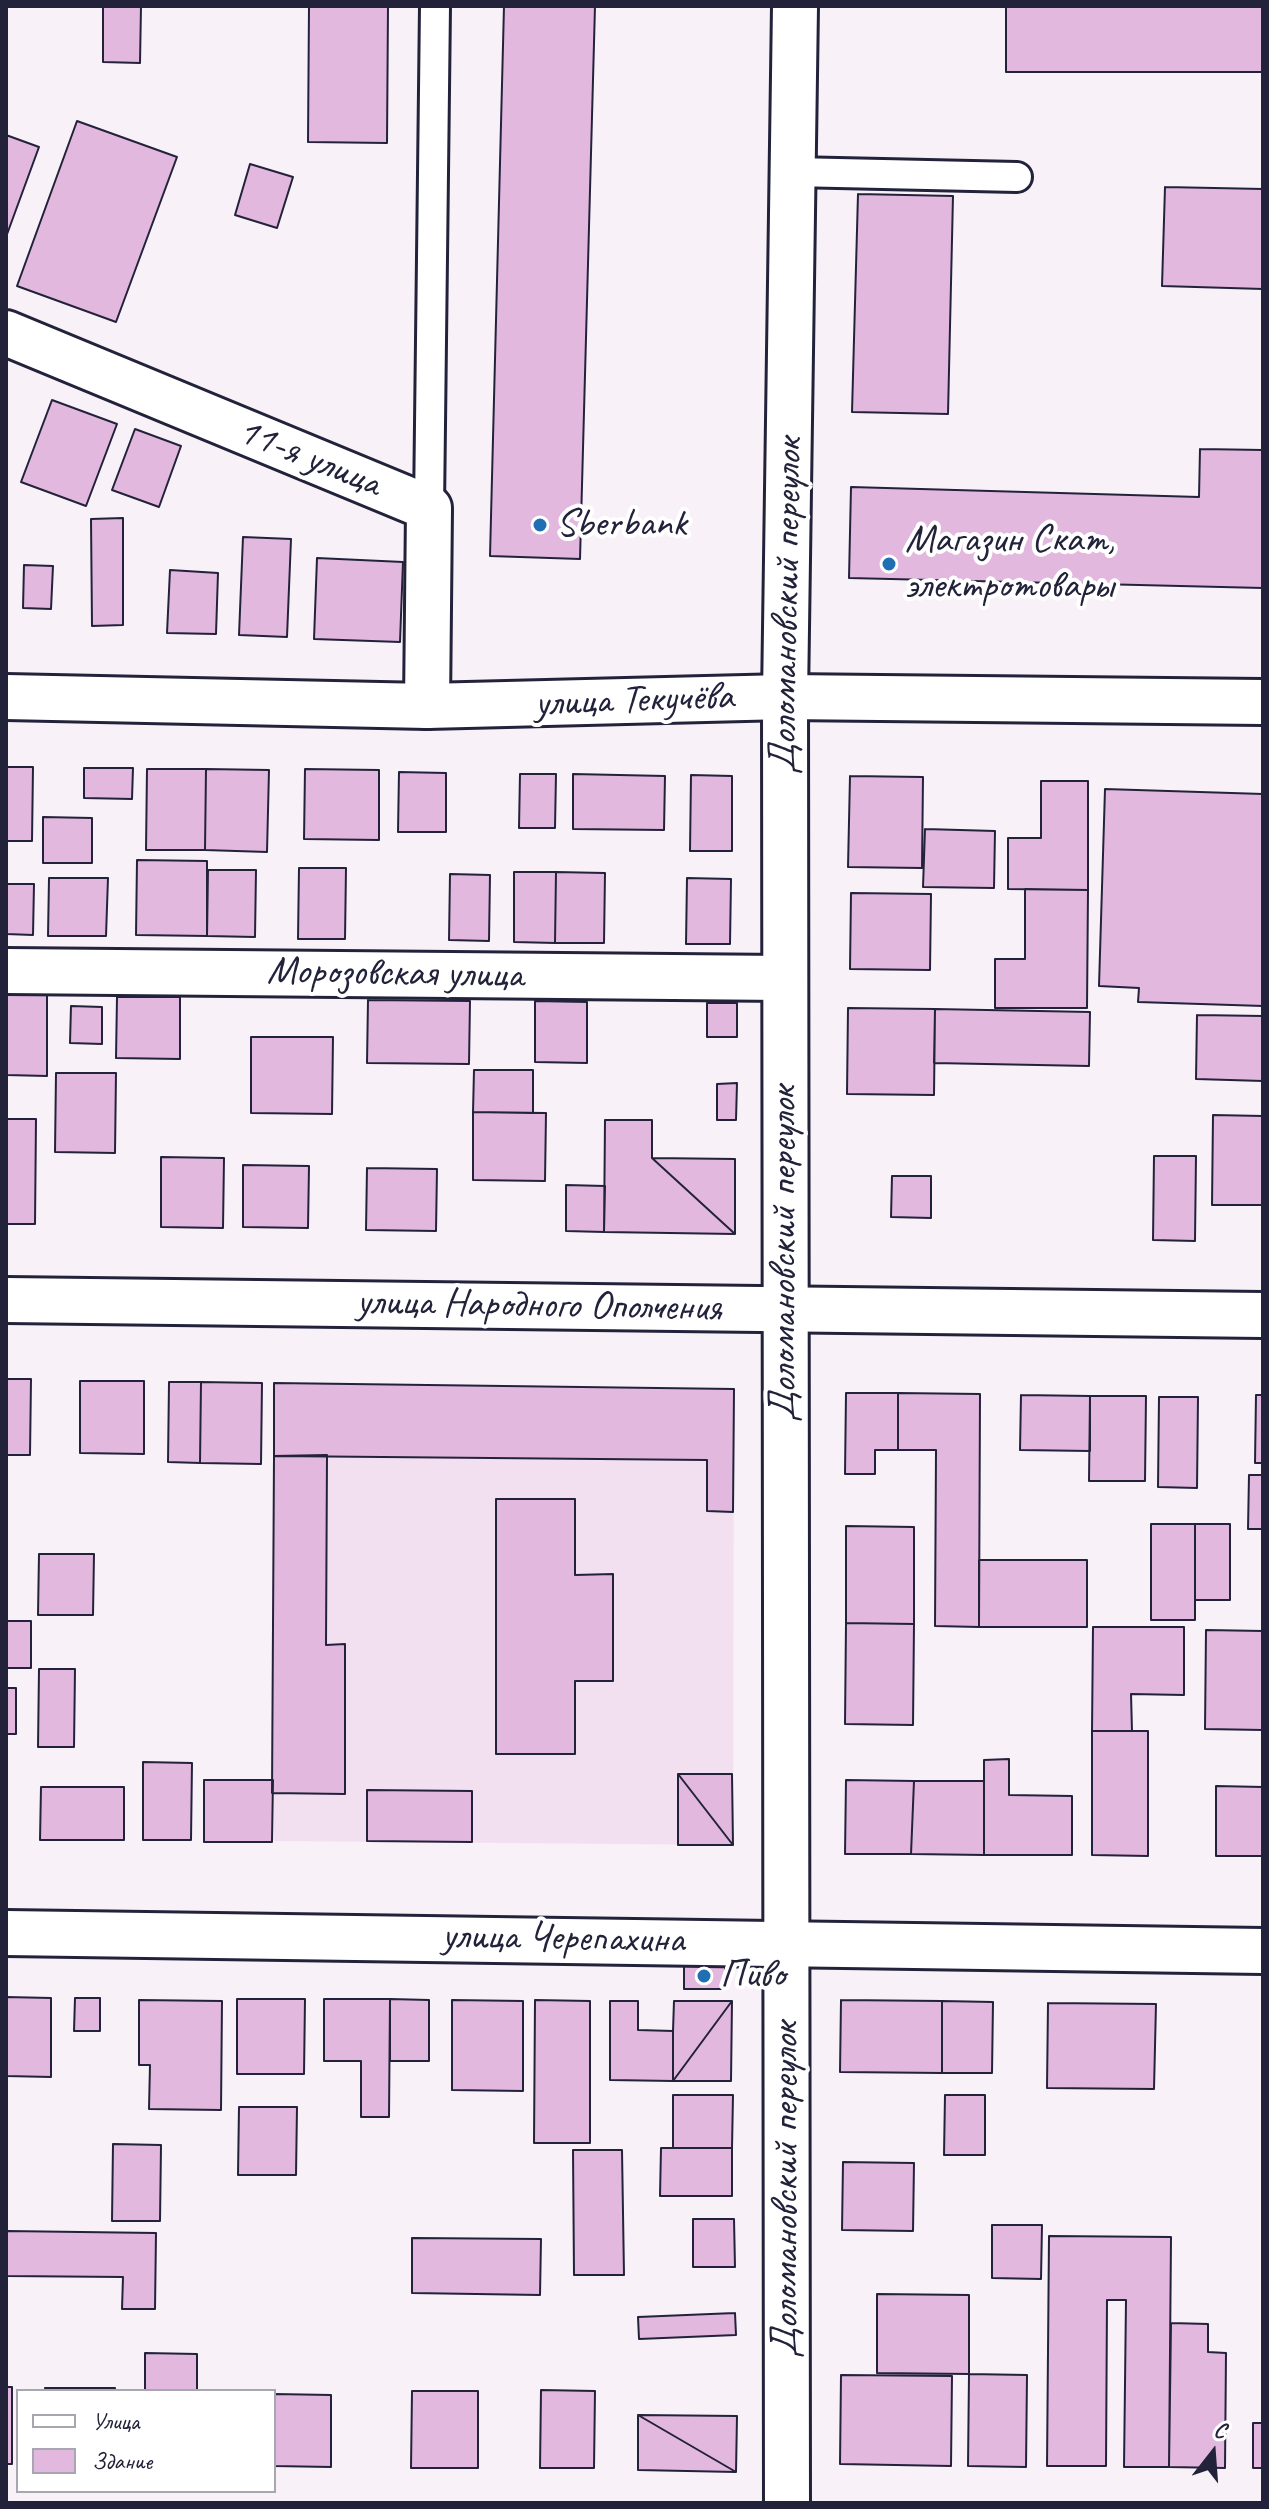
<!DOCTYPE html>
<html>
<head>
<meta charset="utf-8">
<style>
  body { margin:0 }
  #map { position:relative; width:1269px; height:2509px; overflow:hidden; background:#f9f1f8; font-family:Caveat,sans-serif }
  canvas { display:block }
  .frame { position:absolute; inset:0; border:8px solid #22223b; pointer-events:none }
  .legend { position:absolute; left:16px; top:2389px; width:260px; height:104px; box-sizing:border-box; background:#fff; border:2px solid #a7a7b1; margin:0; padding:10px 14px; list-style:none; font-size:24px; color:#22223b }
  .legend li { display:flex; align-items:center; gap:16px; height:40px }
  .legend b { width:40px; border:2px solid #a7a7b1 }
  .north { position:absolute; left:1173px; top:2413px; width:80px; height:80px; -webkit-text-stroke:6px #fff; paint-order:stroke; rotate:17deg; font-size:22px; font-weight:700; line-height:32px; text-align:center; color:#22223b }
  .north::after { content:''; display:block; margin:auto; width:28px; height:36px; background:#22223b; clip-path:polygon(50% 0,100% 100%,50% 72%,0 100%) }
</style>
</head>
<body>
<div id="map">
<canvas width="1269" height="2509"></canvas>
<div class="frame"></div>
<ul class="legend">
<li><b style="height:10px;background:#fff"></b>Улица</li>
<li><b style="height:22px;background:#e3b8de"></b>Здание</li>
</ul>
<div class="north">С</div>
</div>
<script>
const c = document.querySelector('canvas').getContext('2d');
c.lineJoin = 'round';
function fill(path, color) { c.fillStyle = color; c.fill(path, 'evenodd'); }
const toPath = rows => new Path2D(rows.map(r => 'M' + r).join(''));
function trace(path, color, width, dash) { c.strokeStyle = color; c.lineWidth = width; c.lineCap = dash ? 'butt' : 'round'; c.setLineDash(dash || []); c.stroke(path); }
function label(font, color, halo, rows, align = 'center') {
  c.font = font + ' Caveat,sans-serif'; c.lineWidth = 8; c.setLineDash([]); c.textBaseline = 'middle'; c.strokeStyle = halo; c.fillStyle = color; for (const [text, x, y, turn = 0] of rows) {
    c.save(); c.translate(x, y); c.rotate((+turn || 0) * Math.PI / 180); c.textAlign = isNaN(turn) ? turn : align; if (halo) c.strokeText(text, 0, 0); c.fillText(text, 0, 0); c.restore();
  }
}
fill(toPath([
  [274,1383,734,1389,733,1845,274,1841]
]), '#f2e0f0');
const building = toPath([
  [103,6,141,6,140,63,103,62,103,6],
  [309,6,388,6,387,143,308,142,309,6],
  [504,6,595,6,580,559,490,556,504,6],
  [1006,6,1263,6,1263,72,1006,72,1006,6],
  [77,121,177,157,116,322,17,286,77,121],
  [6,135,39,147,6,237,6,135],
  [250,164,293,177,277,228,235,215,250,164],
  [1165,187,1263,189,1263,289,1162,286,1165,187],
  [858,194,953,196,948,414,852,412,858,194],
  [52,400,117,424,86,506,21,482,52,400],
  [135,429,181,446,159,507,112,490,135,429],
  [1200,449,1263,450,1263,588,849,578,851,487,1199,497,1200,449],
  [123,518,123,625,92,626,91,519,123,518],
  [243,537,291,539,287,637,239,635,243,537],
  [317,558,403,562,400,642,314,639,317,558],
  [24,565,53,566,51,609,23,608,24,565],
  [170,570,218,573,216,634,167,633,170,570],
  [6,767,33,767,32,841,6,841,6,767],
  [84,768,133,768,132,799,84,798,84,768],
  [147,769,206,769,205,850,146,850,147,769],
  [206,769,269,770,267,852,205,850,206,769],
  [305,769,379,770,379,840,304,839,305,769],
  [399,772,446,773,446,832,398,832,399,772],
  [520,774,556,774,555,828,519,828,520,774],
  [573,774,665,776,664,830,573,829,573,774],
  [691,775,732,776,732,851,690,851,691,775],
  [850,776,923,777,922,868,848,867,850,776],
  [1041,781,1088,781,1088,890,1008,889,1008,838,1041,838,1041,781],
  [1105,789,1263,794,1263,1006,1138,1002,1139,988,1099,986,1105,789],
  [43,817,92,818,92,863,43,863,43,817],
  [925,829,995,831,994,888,923,887,925,829],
  [137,860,207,861,207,936,136,935,137,860],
  [299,868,346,868,345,939,298,939,299,868],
  [208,870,256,870,255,937,207,936,208,870],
  [514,872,556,872,555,943,514,942,514,872],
  [556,872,605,873,604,943,555,943,556,872],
  [450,874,490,875,489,941,449,940,450,874],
  [49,878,108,878,106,936,48,936,49,878],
  [687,878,731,879,730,944,686,944,687,878],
  [6,884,34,884,33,935,6,934,6,884],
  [1025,889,1088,890,1087,1008,995,1008,995,959,1025,959,1025,889],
  [851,893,931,894,930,970,850,969,851,893],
  [6,995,47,995,47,1076,6,1075,6,995],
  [117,997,180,997,180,1059,116,1058,117,997],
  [368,1000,470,1001,469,1064,367,1063,368,1000],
  [535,1001,587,1002,587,1063,535,1062,535,1001],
  [707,1003,737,1003,737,1037,707,1037,707,1003],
  [71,1006,102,1007,102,1044,70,1043,71,1006],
  [848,1008,935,1009,934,1095,847,1094,848,1008],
  [935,1009,1090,1012,1089,1066,934,1063,935,1009],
  [1197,1015,1263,1016,1263,1081,1196,1079,1197,1015],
  [251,1037,333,1037,332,1114,251,1113,251,1037],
  [474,1070,533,1070,533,1113,473,1112,474,1070],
  [56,1073,116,1073,115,1153,55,1152,56,1073],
  [737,1083,736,1120,717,1120,717,1084,737,1083],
  [473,1112,546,1113,545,1181,473,1180,473,1112],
  [1213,1115,1263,1116,1263,1205,1212,1205,1213,1115],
  [6,1119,36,1119,35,1224,6,1224,6,1119],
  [605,1120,652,1120,652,1158,735,1234,604,1232,605,1120],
  [1154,1156,1196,1156,1195,1241,1153,1240,1154,1156],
  [161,1157,224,1158,223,1228,161,1227,161,1157],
  [652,1158,735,1159,735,1234,652,1158],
  [243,1165,309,1166,308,1228,243,1227,243,1165],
  [367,1168,437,1169,436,1231,366,1230,367,1168],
  [892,1176,931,1176,931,1218,891,1217,892,1176],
  [566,1185,605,1186,604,1232,566,1231,566,1185],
  [6,1379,31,1379,30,1455,6,1455,6,1379],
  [80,1381,144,1381,144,1454,80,1453,80,1381],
  [169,1382,201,1382,200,1463,168,1462,169,1382],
  [201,1382,262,1383,261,1464,200,1463,201,1382],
  [274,1383,734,1389,733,1512,707,1511,707,1460,274,1456,274,1383],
  [846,1393,898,1393,898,1450,875,1450,875,1474,845,1474,846,1393],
  [898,1393,980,1394,979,1627,935,1626,936,1450,898,1450,898,1393],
  [1021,1395,1090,1396,1090,1451,1020,1450,1021,1395],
  [1256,1395,1263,1395,1263,1463,1255,1463,1256,1395],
  [1090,1396,1146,1396,1145,1481,1089,1481,1090,1396],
  [1159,1397,1198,1397,1197,1488,1158,1487,1159,1397],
  [327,1455,326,1645,345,1644,345,1794,272,1793,274,1456,327,1455],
  [1249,1475,1263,1475,1263,1529,1248,1529,1249,1475],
  [496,1499,575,1499,575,1575,613,1574,613,1681,575,1681,575,1754,496,1754,496,1499],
  [1151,1524,1195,1524,1195,1620,1151,1620,1151,1524],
  [1195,1524,1230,1524,1230,1600,1195,1600,1195,1524],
  [846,1526,914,1527,914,1624,846,1623,846,1526],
  [39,1554,94,1554,93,1615,38,1615,39,1554],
  [979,1560,1087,1560,1087,1627,979,1627,979,1560],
  [6,1621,31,1621,31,1668,6,1668,6,1621],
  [846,1623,914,1624,913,1725,845,1724,846,1623],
  [1093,1627,1184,1627,1184,1695,1131,1694,1132,1731,1092,1731,1093,1627],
  [1206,1630,1263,1631,1263,1730,1205,1729,1206,1630],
  [39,1669,75,1669,74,1747,38,1747,39,1669],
  [6,1688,16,1688,16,1734,6,1734,6,1688],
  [1092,1731,1148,1731,1148,1856,1092,1855,1092,1731],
  [1009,1759,1009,1795,1072,1796,1072,1855,984,1855,984,1760,1009,1759],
  [143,1762,192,1763,191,1840,143,1840,143,1762],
  [678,1774,733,1845,678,1845,678,1774],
  [678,1774,732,1774,733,1845,678,1774],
  [204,1780,273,1780,272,1842,204,1842,204,1780],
  [846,1780,914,1781,911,1854,845,1854,846,1780],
  [914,1781,984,1781,984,1855,911,1854,914,1781],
  [1216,1786,1263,1787,1263,1856,1216,1856,1216,1786],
  [41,1787,124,1787,124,1840,40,1840,41,1787],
  [367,1790,472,1791,472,1842,367,1841,367,1790],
  [684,1962,725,1962,725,1989,684,1989,684,1962],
  [6,1997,51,1998,51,2077,6,2076,6,1997],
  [75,1998,100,1998,100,2031,74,2031,75,1998],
  [237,1999,305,1999,304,2074,237,2074,237,1999],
  [324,1999,390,1999,389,2117,361,2117,361,2061,324,2061,324,1999],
  [390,1999,429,2000,429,2061,390,2061,390,1999],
  [139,2000,222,2001,221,2110,149,2109,150,2065,139,2065,139,2000],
  [452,2000,523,2001,523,2091,452,2090,452,2000],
  [535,2000,590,2001,590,2143,534,2143,535,2000],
  [841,2000,942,2001,942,2073,840,2072,841,2000],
  [610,2001,638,2001,638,2030,673,2031,673,2081,610,2080,610,2001],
  [674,2001,732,2001,673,2081,673,2031,674,2001],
  [732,2001,731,2081,673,2081,732,2001],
  [942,2001,993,2002,992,2073,942,2073,942,2001],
  [1048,2003,1156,2004,1154,2089,1047,2088,1048,2003],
  [673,2095,733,2095,732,2148,673,2148,673,2095],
  [945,2095,985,2095,985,2155,944,2155,945,2095],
  [239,2107,297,2107,296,2175,238,2175,239,2107],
  [113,2144,161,2145,160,2221,112,2221,113,2144],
  [661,2148,732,2148,732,2196,660,2196,661,2148],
  [573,2150,622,2150,624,2275,574,2275,573,2150],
  [843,2162,914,2163,913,2231,842,2230,843,2162],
  [693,2219,734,2219,735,2267,693,2267,693,2219],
  [992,2225,1042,2225,1041,2279,992,2278,992,2225],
  [6,2231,156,2233,155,2309,122,2309,123,2277,6,2276,6,2231],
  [1049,2236,1171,2237,1169,2467,1124,2467,1126,2300,1107,2300,1106,2466,1047,2466,1049,2236],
  [412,2238,541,2239,540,2295,412,2293,412,2238],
  [877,2294,969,2295,969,2374,877,2373,877,2294],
  [735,2313,736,2335,639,2339,638,2317,735,2313],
  [1171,2323,1208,2324,1208,2352,1226,2353,1225,2468,1169,2467,1171,2323],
  [145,2353,197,2354,197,2391,145,2391,145,2353],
  [969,2374,1027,2375,1026,2467,968,2466,969,2374],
  [841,2375,952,2376,951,2466,840,2464,841,2375],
  [6,2387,12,2387,12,2464,6,2464,6,2387],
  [45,2388,115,2388,115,2391,45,2391,45,2388],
  [541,2390,595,2391,594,2468,540,2468,541,2390],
  [412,2391,478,2391,478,2468,411,2468,412,2391],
  [274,2394,331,2395,331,2467,274,2466,274,2394],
  [638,2415,736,2472,638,2470,638,2415],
  [638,2415,737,2416,736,2472,638,2415],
  [1253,2423,1263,2423,1263,2468,1253,2468,1253,2423]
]);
fill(building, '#e3b8de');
trace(building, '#22223b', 2);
const lane = toPath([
  [793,172,1017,177],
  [429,508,435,6]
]);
const street = toPath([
  [6,333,429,508,427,706],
  [6,971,785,978],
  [6,1300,1263,1315],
  [6,1933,1263,1951]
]);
const secondary = toPath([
  [787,2503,785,697,795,6]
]);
const primary = toPath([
  [6,697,427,706,785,697,1263,702]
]);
trace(lane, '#22223b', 34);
trace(street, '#22223b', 50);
trace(secondary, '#22223b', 50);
trace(primary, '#22223b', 50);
trace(lane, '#fff', 28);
trace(street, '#fff', 44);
trace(secondary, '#fff', 44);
trace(primary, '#fff', 44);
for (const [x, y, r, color] of [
  [540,525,8,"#1f6fb2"],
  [889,564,8,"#1f6fb2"],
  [704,1976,8,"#1f6fb2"]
]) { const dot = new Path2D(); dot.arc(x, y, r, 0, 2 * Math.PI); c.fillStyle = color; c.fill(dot); trace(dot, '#fff', 3); }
label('40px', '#22223b', '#fff', [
  ["11-я улица",309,458,22],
  ["Доломановский переулок",787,606,-89],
  ["улица Текучёва",634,701,-2],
  ["Морозовская улица",395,974,1],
  ["Доломановский переулок",785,1254,-90],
  ["улица Народного Ополчения",539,1306,1],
  ["улица Черепахина",563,1939,1],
  ["Доломановский переулок",787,2190,-90]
]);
label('40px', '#22223b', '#fff', [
  ["Sberbank",556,525],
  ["Магазин Скат,",905,541],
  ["электротовары",905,587],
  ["Пиво",720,1976]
], 'left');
</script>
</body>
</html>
